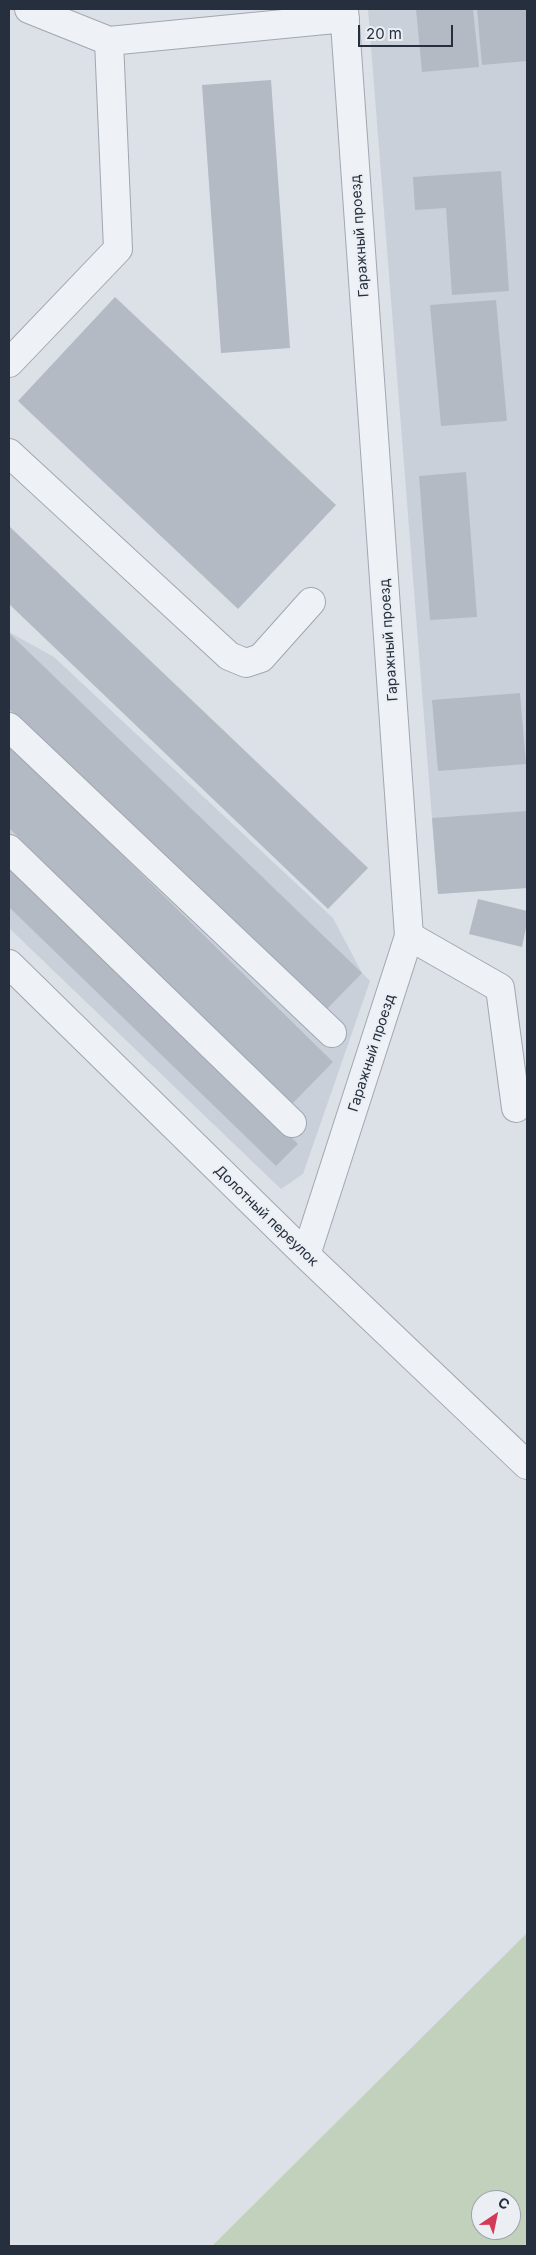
<!DOCTYPE html>
<html>
<head>
<meta charset="utf-8">
<style>
  body { margin:0 }
  #map { position:relative; width:536px; height:2255px; overflow:hidden; background:#dce0e7; font-family:Inter,sans-serif }
  canvas { display:block }
  .frame { position:absolute; inset:0; border:10px solid #252f3d; pointer-events:none }
  .north { position:absolute; left:471px; top:2190px; width:50px; height:50px; box-sizing:border-box; background:#ebeff4; border:1px solid #9ca2ab; border-radius:50%; rotate:34deg; font-size:14px; font-weight:700; line-height:20px; text-align:center; color:#252f3d }
  .north::after { content:''; display:block; margin:auto; width:18px; height:22px; background:#d33a57; clip-path:polygon(50% 0,100% 100%,50% 72%,0 100%) }
  .scale { position:absolute; left:358px; top:25px; width:95px; height:22px; box-sizing:border-box; border:2px solid #252f3d; border-top:0; padding-left:6px; font-size:15px; line-height:18px; white-space:nowrap; color:#252f3d; -webkit-text-stroke:4px #ebeff4; paint-order:stroke }
</style>
</head>
<body>
<div id="map">
<canvas width="536" height="2255"></canvas>
<div class="frame"></div>
<div class="north">С</div>
<div class="scale">20 m</div>
</div>
<script>
const c = document.querySelector('canvas').getContext('2d');
c.lineJoin = 'round';
function fill(path, color) { c.fillStyle = color; c.fill(path, 'evenodd'); }
const toPath = rows => new Path2D(rows.map(r => 'M' + r).join(''));
function trace(path, color, width, dash) { c.strokeStyle = color; c.lineWidth = width; c.lineCap = dash ? 'butt' : 'round'; c.setLineDash(dash || []); c.stroke(path); }
function label(font, color, halo, rows, align = 'center') {
  c.font = font + ' Inter,sans-serif'; c.lineWidth = 4; c.setLineDash([]); c.textBaseline = 'middle'; c.strokeStyle = halo; c.fillStyle = color; for (const [text, x, y, turn = 0] of rows) {
    c.save(); c.translate(x, y); c.rotate((+turn || 0) * Math.PI / 180); c.textAlign = isNaN(turn) ? turn : align; if (halo) c.strokeText(text, 0, 0); c.fillText(text, 0, 0); c.restore();
  }
}
fill(toPath([
  [368,9,527,9,527,888,438,894],
  [9,632,54,657,333,918,362,973,370,981,303,1174,281,1189,9,928]
]), '#cad0d9');
fill(toPath([
  [527,1933,527,2246,212,2246],
  [481,2200,511,2200,511,2230,481,2230]
]), '#c2d1bc');
fill(toPath([
  [416,9,473,9,479,67,422,72],
  [477,9,527,9,527,61,482,65],
  [271,80,290,348,221,353,202,85],
  [501,171,509,291,452,295,446,208,415,210,413,177],
  [115,297,336,505,238,609,18,401],
  [496,300,507,421,441,426,430,305],
  [466,472,477,617,430,620,419,476],
  [9,526,368,868,328,909,9,604],
  [9,633,362,973,323,1013,9,709],
  [520,693,526,764,438,771,432,700],
  [9,744,333,1062,291,1105,9,828],
  [527,811,527,888,438,894,432,818],
  [9,864,298,1144,276,1166,9,907],
  [478,899,527,911,527,923,522,947,469,934]
]), '#b3bac4');
const minor = toPath([
  [29,9,109,41,345,18],
  [9,363,118,249,109,41],
  [9,453,229,656,246,663,261,658,311,602],
  [9,727,332,1033],
  [9,849,292,1123],
  [409,936,500,988,516,1108],
  [9,964,306,1255,527,1465],
  [306,1255,409,936,344,9]
]);
trace(minor, '#a1a7b1', 30);
trace(minor, '#eef1f5', 28);
label('14px', '#252f3d', '#ebeff4', [
  ["Гаражный проезд",360,236,-94],
  ["Гаражный проезд",389,640,-94],
  ["Гаражный проезд",372,1053,-72],
  ["Долотный переулок",266,1216,44]
]);
</script>
</body>
</html>
